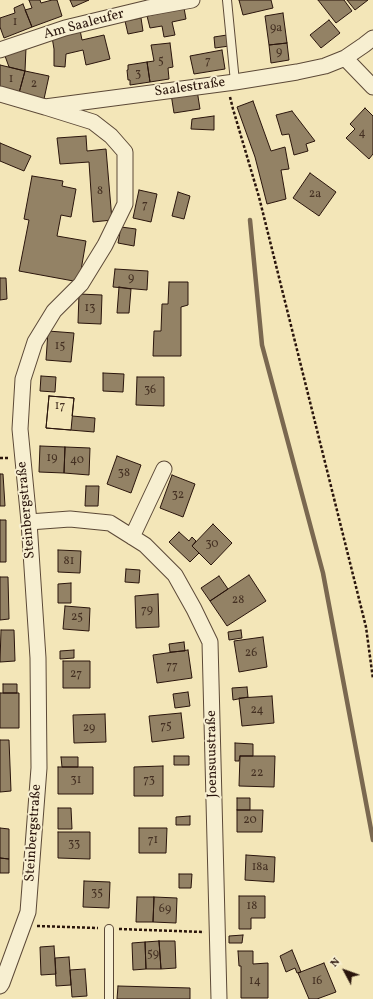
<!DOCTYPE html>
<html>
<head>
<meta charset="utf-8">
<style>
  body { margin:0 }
  #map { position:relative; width:373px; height:999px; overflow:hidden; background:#f3e6b8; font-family:Vollkorn,serif }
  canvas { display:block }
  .north { position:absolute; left:325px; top:951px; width:40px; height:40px; -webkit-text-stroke:3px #f7efd1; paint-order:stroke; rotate:311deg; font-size:11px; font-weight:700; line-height:16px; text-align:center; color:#2a150c }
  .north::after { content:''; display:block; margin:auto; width:14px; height:18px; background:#2a150c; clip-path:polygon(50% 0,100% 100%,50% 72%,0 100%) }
</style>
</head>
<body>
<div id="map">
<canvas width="373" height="999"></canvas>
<div class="north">N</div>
</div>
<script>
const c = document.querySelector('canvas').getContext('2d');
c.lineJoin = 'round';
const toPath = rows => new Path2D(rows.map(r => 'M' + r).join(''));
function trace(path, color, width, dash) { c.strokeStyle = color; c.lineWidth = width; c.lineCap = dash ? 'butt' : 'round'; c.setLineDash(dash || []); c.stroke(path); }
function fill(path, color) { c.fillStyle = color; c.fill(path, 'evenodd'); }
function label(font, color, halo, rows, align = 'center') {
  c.font = font + ' Vollkorn,serif'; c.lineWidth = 4; c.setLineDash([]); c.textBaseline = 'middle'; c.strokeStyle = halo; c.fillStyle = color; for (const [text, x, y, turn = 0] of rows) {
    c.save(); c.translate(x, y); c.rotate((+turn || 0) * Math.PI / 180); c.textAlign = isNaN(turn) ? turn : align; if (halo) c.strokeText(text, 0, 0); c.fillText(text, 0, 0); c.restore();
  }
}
trace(toPath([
  [250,220,262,345,323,573,373,840]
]), '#7a6850', 4.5);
const building = toPath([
  [29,0,40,0,41,3,52,0,57,0,62,16,32,27,25,10,32,8,29,0],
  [70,0,89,0,73,7,70,0],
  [239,0,271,0,273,8,243,15,239,0],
  [318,0,344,0,352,11,336,23,318,0],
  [347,0,368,0,355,10,347,0],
  [23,4,32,27,4,38,0,27,0,18,15,13,14,8,23,4],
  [184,8,186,19,172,22,175,35,164,37,162,26,150,28,147,16,184,8],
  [283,13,287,43,269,45,265,16,283,13],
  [141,18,143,31,128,34,125,21,141,18],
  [329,20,340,33,321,48,310,35,329,20],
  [80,30,82,40,104,35,110,59,86,65,83,50,66,54,65,67,54,66,54,49,52,37,80,30],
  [227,35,229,46,215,48,214,37,227,35],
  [170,43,173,67,168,68,169,79,150,82,147,62,154,61,151,45,170,43],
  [287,43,289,60,271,63,269,45,287,43],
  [26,48,25,71,9,67,5,56,26,48],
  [222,50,225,69,194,74,190,56,222,50],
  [147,62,150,82,130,85,130,80,128,80,127,70,128,70,128,65,147,62],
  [0,65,25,71,19,93,0,89,0,65],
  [25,71,49,76,44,99,19,93,25,71],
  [197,90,200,109,174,113,171,94,197,90],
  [253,101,271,151,285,147,289,169,281,170,286,199,267,204,255,157,237,107,253,101],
  [365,108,373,116,373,154,369,159,346,138,355,129,350,124,365,108],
  [292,111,315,141,306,144,308,151,294,155,289,134,282,135,276,115,292,111],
  [214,116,214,130,191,129,192,119,214,116],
  [86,136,87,151,106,149,112,220,93,222,89,162,60,164,57,138,86,136],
  [0,143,31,156,24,171,0,161,0,143],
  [310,173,336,192,319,216,293,198,310,173],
  [32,176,63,181,62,186,76,189,71,217,61,215,57,236,86,241,79,282,19,271,29,220,24,219,32,176],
  [139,190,157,194,151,222,133,218,139,190],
  [178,192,190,196,184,219,172,216,178,192],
  [121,227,136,229,134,246,118,243,121,227],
  [115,269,148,271,147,290,113,287,115,269],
  [0,278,6,278,7,299,0,300,0,278],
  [169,282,188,282,188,305,181,307,181,356,153,356,154,331,161,331,162,304,168,304,169,282],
  [119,287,131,289,129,313,117,313,119,287],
  [79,294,102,295,101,324,78,323,79,294],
  [48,331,74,333,71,362,46,360,48,331],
  [103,373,124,374,123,392,103,391,103,373],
  [41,376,56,377,55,392,40,391,41,376],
  [137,377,164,377,164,406,136,405,137,377],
  [49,396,74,398,71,430,46,428,49,396],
  [49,396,74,398,72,416,95,418,94,432,46,428,49,396],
  [40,446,65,447,64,473,39,472,40,446],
  [65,447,90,448,89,475,64,473,65,447],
  [117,456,141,465,131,493,107,484,117,456],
  [0,474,3,474,5,506,0,506,0,474],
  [172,475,195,484,183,517,160,508,172,475],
  [86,486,99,486,98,506,85,506,86,486],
  [0,520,6,520,6,562,0,562,0,520],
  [213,524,232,543,211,565,192,546,213,524],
  [179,532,189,541,192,537,196,541,192,546,199,553,190,562,169,542,179,532],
  [58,550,81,551,80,573,58,572,58,550],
  [126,569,140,570,139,583,125,582,126,569],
  [249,575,266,601,227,626,210,601,249,575],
  [219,576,228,589,210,601,201,588,219,576],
  [0,577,8,577,9,619,0,620,0,577],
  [71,583,71,603,58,603,58,584,71,583],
  [158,594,159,627,136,628,135,596,158,594],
  [65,606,90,608,89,631,63,629,65,606],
  [1,630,14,630,15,661,0,662,1,630],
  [241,630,242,638,229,640,228,632,241,630],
  [263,637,267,667,239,672,234,641,263,637],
  [184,642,185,651,170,652,169,644,184,642],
  [74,650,74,658,60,659,60,651,74,650],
  [188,650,192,678,157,683,153,655,188,650],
  [63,661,90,661,90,688,63,688,63,661],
  [3,684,17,684,17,693,3,693,3,684],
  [247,687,248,697,233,700,232,688,247,687],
  [188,692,190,706,175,708,173,694,188,692],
  [0,693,19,693,19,728,0,728,0,693],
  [272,696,274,723,242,726,239,698,272,696],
  [181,713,184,738,152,742,149,716,181,713],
  [105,714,106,742,74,743,73,715,105,714],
  [0,740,9,740,11,791,0,792,0,740],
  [235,743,253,744,253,756,240,756,239,761,235,761,235,743],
  [174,756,189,756,189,765,174,765,174,756],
  [240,756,275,756,274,787,239,786,240,756],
  [61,757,78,757,78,767,62,767,61,757],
  [163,766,163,796,134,796,134,767,163,766],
  [58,767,93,767,93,794,58,794,58,767],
  [237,798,250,798,250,810,237,810,237,798],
  [58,808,71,808,72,829,58,829,58,808],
  [237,810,263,810,262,832,237,832,237,810],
  [190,816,190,825,176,825,176,817,190,816],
  [0,828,9,829,9,859,0,858,0,828],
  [139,828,167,828,166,853,139,853,139,828],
  [58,832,90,832,90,859,58,858,58,832],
  [246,855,275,857,274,882,245,880,246,855],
  [0,858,9,859,9,873,0,873,0,858],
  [179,874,192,874,191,888,179,888,179,874],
  [84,881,110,882,109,908,83,907,84,881],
  [239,896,265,896,265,918,251,918,251,929,239,929,239,896],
  [137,897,154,897,153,922,136,922,137,897],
  [154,897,177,898,176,923,153,922,154,897],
  [243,935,242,943,229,943,229,936,243,935],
  [159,941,175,941,176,968,161,969,159,941],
  [159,941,161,969,146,969,145,942,159,941],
  [145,942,146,969,133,970,132,943,145,942],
  [54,946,56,974,41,975,40,947,54,946],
  [292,950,301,972,297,973,295,968,286,972,280,956,292,950],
  [238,951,253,951,253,964,268,963,268,998,241,998,241,966,239,966,238,951],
  [69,957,71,985,56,986,55,958,69,957],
  [324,963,336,992,317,999,309,999,298,973,324,963],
  [85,969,87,996,72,997,70,970,85,969],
  [118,986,190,988,190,999,117,999,118,986]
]);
fill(building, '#938265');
trace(building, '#2a150c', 1);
const lane = toPath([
  [227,0,235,82],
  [109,999,109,929]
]);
const street = toPath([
  [0,50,65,28,148,8,192,0],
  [345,58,373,87],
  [0,94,45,107,235,82,297,72,325,66,345,58,364,45,373,38],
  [29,522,70,519,110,523,145,545,175,575,194,609,210,642,219,999],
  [132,537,164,469],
  [0,986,2,983,28,912,39,768,38,658,29,522,20,429,23,379,35,342,54,311,81,284,105,245,125,204,125,152,111,136,93,122,45,107]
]);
trace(lane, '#5c4937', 10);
trace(street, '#5c4937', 17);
trace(toPath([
  [230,97,233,109,259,197,366,627,373,679],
  [0,458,8,458],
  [37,926,98,928],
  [119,929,204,932]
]), '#2a150c', 2.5, [3, 2]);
trace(lane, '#f7efd1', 8);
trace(street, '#f7efd1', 15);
label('12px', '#443022', null, [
  ["1",15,23],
  ["9a",276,29],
  ["9",279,53],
  ["5",161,62],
  ["7",208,62],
  ["3",138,75],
  ["1",11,80],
  ["2",34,85],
  ["4",362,134],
  ["8",100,192],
  ["2a",315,195],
  ["7",145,206],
  ["9",131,279],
  ["13",90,309],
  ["15",60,347],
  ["36",150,391],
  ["17",60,407],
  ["19",52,459],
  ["40",77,461],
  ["38",124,474],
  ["32",178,496],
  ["30",212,545],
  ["81",69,562],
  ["28",238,601],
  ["79",147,611],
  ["25",77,618],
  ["26",251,654],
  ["77",172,667],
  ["27",76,675],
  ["24",257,711],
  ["75",166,727],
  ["29",89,729],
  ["22",257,774],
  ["31",76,781],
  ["73",149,781],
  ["20",250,821],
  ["71",153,841],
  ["33",74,845],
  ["18a",260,868],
  ["35",97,894],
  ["18",252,907],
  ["69",165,910],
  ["59",153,955],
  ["14",255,982],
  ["16",317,982]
]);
label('14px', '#2a150c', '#f7efd1', [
  ["Am Saaleufer",84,25,-15],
  ["Saalestraße",190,88,-8],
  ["Steinbergstraße",27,510,-95],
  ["Joensuustraße",213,754,-91],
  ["Steinbergstraße",34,833,-86]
]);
</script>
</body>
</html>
